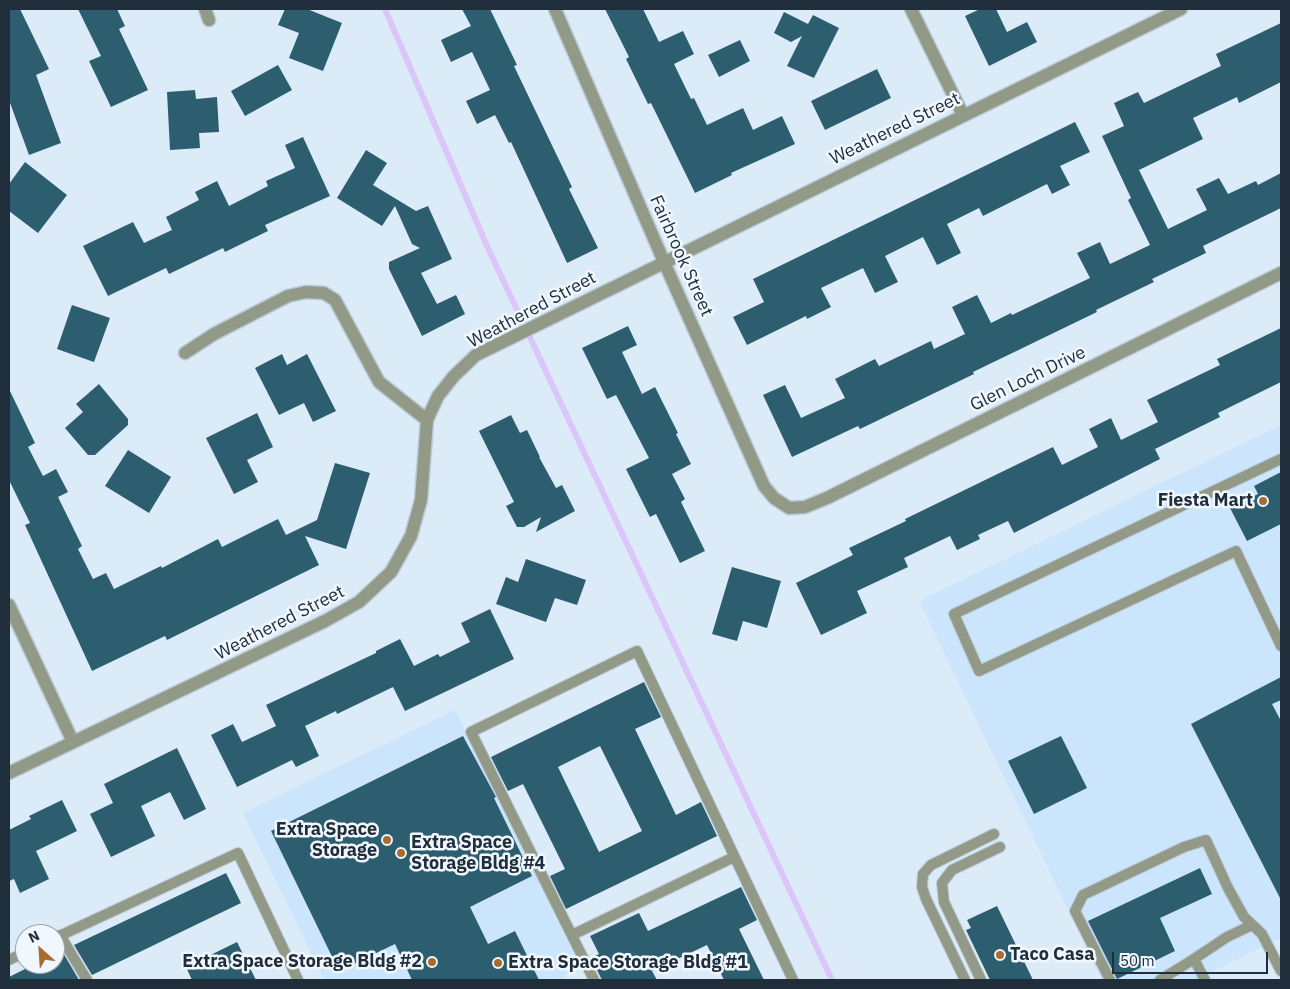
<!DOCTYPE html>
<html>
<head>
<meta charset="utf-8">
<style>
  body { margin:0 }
  #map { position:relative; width:1290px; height:989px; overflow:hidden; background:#dcebf8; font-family:"IBM Plex Sans",sans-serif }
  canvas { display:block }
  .frame { position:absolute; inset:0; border:10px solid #202e3b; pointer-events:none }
  .north { position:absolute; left:15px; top:924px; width:50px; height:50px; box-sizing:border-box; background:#f0f7fe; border:1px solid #9da7b0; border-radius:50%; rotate:334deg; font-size:14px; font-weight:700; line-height:20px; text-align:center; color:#202e3b }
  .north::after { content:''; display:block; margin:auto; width:18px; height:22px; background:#a86d2e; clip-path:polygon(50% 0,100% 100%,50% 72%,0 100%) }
  .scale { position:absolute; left:1112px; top:952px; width:156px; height:22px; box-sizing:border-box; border:2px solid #202e3b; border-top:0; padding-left:6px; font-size:15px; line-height:18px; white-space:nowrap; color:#202e3b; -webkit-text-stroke:4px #f0f7fe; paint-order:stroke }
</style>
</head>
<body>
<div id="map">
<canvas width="1290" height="989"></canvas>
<div class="frame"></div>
<div class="north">N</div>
<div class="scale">50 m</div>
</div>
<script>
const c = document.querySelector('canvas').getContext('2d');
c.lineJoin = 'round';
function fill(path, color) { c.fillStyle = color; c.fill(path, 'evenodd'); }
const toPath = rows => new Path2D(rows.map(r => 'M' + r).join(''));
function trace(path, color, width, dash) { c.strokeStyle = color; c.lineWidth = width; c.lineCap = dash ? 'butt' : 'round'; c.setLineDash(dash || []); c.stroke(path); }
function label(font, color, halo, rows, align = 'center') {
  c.font = font + ' "IBM Plex Sans",sans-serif'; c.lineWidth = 5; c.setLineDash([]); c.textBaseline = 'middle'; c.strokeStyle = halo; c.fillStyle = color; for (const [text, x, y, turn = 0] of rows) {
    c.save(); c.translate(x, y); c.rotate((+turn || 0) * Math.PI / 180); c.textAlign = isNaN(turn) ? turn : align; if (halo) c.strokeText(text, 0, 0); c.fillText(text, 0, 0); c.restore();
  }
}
fill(toPath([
  [1281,425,1281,938,1195,980,1102,980,919,601],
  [455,710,580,967,565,975,567,980,324,980,243,813]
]), '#cbe5fc');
trace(toPath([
  [385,9,487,246,832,980]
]), '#dbc5fa', 6);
fill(toPath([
  [9,9,20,9,49,69,36,75,61,143,29,155,9,100],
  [78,9,117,9,125,26,119,29,148,90,111,107,89,61,101,56],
  [285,9,307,9,342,23,323,71,289,58,299,33,278,25],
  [462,9,490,9,517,65,514,66,572,187,569,189,598,248,567,263,511,142,509,143,495,115,477,124,466,101,490,90,472,52,451,62,441,40,471,26],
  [605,9,643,9,659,42,683,31,694,54,674,64,691,99,694,98,707,125,743,108,753,130,782,116,795,144,731,173,732,175,695,193,651,103,648,104,626,59,629,57],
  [980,9,996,9,1007,32,1027,22,1037,42,989,66,965,16],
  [784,12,808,24,813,15,839,28,814,78,787,66,802,36,791,42,774,33],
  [1281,23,1281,82,1239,103,1237,97,1193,118,1203,139,1139,170,1168,229,1207,210,1196,189,1219,178,1228,194,1256,181,1258,185,1281,173,1281,208,1203,246,1206,253,1152,279,1154,282,1096,310,1097,312,973,372,974,374,860,429,858,426,792,457,763,395,785,385,801,418,845,398,835,379,875,359,879,366,931,341,934,349,965,334,952,307,977,295,991,323,1011,313,1012,315,1090,278,1077,253,1100,242,1110,264,1150,245,1128,200,1131,198,1102,136,1124,126,1114,103,1138,92,1144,103,1221,66,1216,54],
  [740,40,750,61,719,77,708,55],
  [278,65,292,90,245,116,231,91],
  [877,69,891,98,825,130,811,101],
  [195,90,196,99,217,97,219,132,199,133,200,148,170,150,167,92],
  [1075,122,1090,152,1060,166,1070,185,1052,194,1047,184,983,216,979,208,947,224,961,253,937,265,923,237,885,256,898,282,875,293,863,268,821,288,831,307,807,319,806,316,747,345,733,317,764,302,753,279],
  [303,137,330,196,265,225,268,231,225,252,223,248,169,274,166,268,108,296,83,246,133,222,144,243,172,230,166,217,199,200,195,192,217,181,229,206,268,186,266,181,295,168,285,145],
  [366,150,387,163,373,185,416,211,428,206,452,259,421,273,437,304,456,295,465,314,422,336,389,269,389,262,420,248,412,244,395,206,382,226,337,198],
  [25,162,67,195,38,233,9,211,9,184],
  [72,305,110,318,94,362,57,349],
  [628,326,637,345,622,352,642,394,655,387,678,433,676,434,691,464,672,474,685,499,681,502,705,551,680,563,656,514,650,517,626,469,649,458,616,395,607,399,582,348],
  [1281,328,1281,382,1218,413,1220,417,1155,449,1160,459,1014,533,1008,521,978,535,980,539,957,550,950,536,904,558,908,567,857,591,867,613,821,635,796,583,853,555,849,548,906,521,905,519,1053,447,1062,465,1098,447,1089,429,1111,418,1121,440,1158,422,1147,400,1220,365,1217,359],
  [282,354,287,365,307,354,336,411,313,422,304,403,279,415,255,368],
  [99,384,128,419,128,425,95,455,88,455,65,428,83,412,76,404],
  [9,389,35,443,28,447,43,476,56,469,68,492,58,497,82,546,78,549,93,579,106,573,114,589,161,566,162,568,218,539,222,547,278,519,286,535,317,520,335,463,370,473,346,549,305,536,319,565,167,640,165,636,92,671,25,525,30,523,9,480],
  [257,413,273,447,247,460,258,482,234,494,206,438],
  [511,415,520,433,527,430,540,457,539,457,556,488,562,485,575,511,536,532,541,517,524,527,517,527,506,506,514,502,479,431],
  [128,450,171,477,149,513,105,486],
  [1281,472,1281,524,1247,541,1230,508,1258,494,1254,486],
  [526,559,586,580,577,605,555,598,546,622,496,604,506,577,518,582],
  [732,567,781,581,767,628,743,621,737,641,712,634],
  [490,609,514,659,405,711,393,687,337,714,336,711,305,726,319,756,296,767,292,760,237,787,211,735,233,724,242,742,276,726,266,705,376,653,376,651,400,639,414,666,438,654,440,657,470,642,461,623],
  [1281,677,1281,700,1272,704,1281,721,1281,900,1191,724],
  [644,682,661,717,635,729,676,815,701,802,717,836,566,909,550,876,565,869,523,784,508,791,491,757],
  [600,746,642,831,599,852,558,767],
  [463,736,496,797,494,798,532,876,470,907,488,944,515,931,539,980,412,980,395,944,339,971,271,831],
  [1061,736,1087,788,1034,814,1008,761],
  [177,748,206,809,184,820,170,792,141,806,155,836,111,857,90,814,113,803,104,784],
  [62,800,77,831,36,851,49,879,20,893,14,879,9,881,9,830,31,819,29,816],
  [1200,868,1212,894,1160,918,1175,951,1117,979,1088,921],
  [226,873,241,903,92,975,74,945],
  [741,887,757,920,739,929,764,980,724,980,707,945,652,971,657,980,602,980,591,958,599,954,590,936,639,913,648,931],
  [997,906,1033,980,990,980,966,930,971,928,967,920],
  [237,942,256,980,192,980,186,967],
  [62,951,79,980,9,980,9,977,35,964,55,964,55,955]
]), '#2d5e70');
const service = toPath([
  [1281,459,954,614,979,671,1236,551,1281,646],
  [60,935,87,980],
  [572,935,734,857],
  [55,938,238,853,298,980],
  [9,960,25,952],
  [594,980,471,732,637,651,793,980],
  [965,980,926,899,922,887,923,874,931,865,994,834],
  [981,980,944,902,942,883,952,870,1000,847],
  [1110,980,1075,911,1083,895,1184,847,1206,840,1228,888,1244,917,1262,934,1281,971],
  [1160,980,1194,959],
  [1205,980,1194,959,1227,937,1252,925]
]);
const minor = toPath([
  [205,9,209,20],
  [555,9,664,262,764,486,774,498,789,508,805,507,827,498,1281,273],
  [911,9,963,115],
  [185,353,214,334,288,296,306,292,324,293,335,300,379,382,427,420],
  [9,605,73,742]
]);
const tertiary = toPath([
  [9,773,325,621,359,602,391,572,411,536,421,500,427,420,438,396,454,376,476,355,1181,9]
]);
trace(service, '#bac9d6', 12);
trace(minor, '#bac9d6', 15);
trace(tertiary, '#bac9d6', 15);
trace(service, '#929986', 10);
trace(minor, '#929986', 12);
trace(tertiary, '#929986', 12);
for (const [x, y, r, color] of [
  [1263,501,5,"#a86d2e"],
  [387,840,5,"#a86d2e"],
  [401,853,5,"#a86d2e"],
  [1000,955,5,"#a86d2e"],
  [432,962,5,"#a86d2e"],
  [498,963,5,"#a86d2e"]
]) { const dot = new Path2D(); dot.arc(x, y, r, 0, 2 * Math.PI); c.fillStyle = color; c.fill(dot); trace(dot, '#f0f7fe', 2); }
label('18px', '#202e3b', '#f0f7fe', [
  ["Weathered Street",895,129,-26],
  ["Fairbrook Street",681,256,66],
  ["Weathered Street",532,310,-28],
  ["Glen Loch Drive",1028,379,-26],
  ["Weathered Street",280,623,-27]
]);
label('bold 18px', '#202e3b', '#f0f7fe', [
  ["Fiesta Mart",1253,501],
  ["Extra Space",377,830],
  ["Storage",377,851],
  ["Extra Space",411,843,"left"],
  ["Storage Bldg #4",411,864,"left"],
  ["Taco Casa",1010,955,"left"],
  ["Extra Space Storage Bldg #2",422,962],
  ["Extra Space Storage Bldg #1",508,963,"left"]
], 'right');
</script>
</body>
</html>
